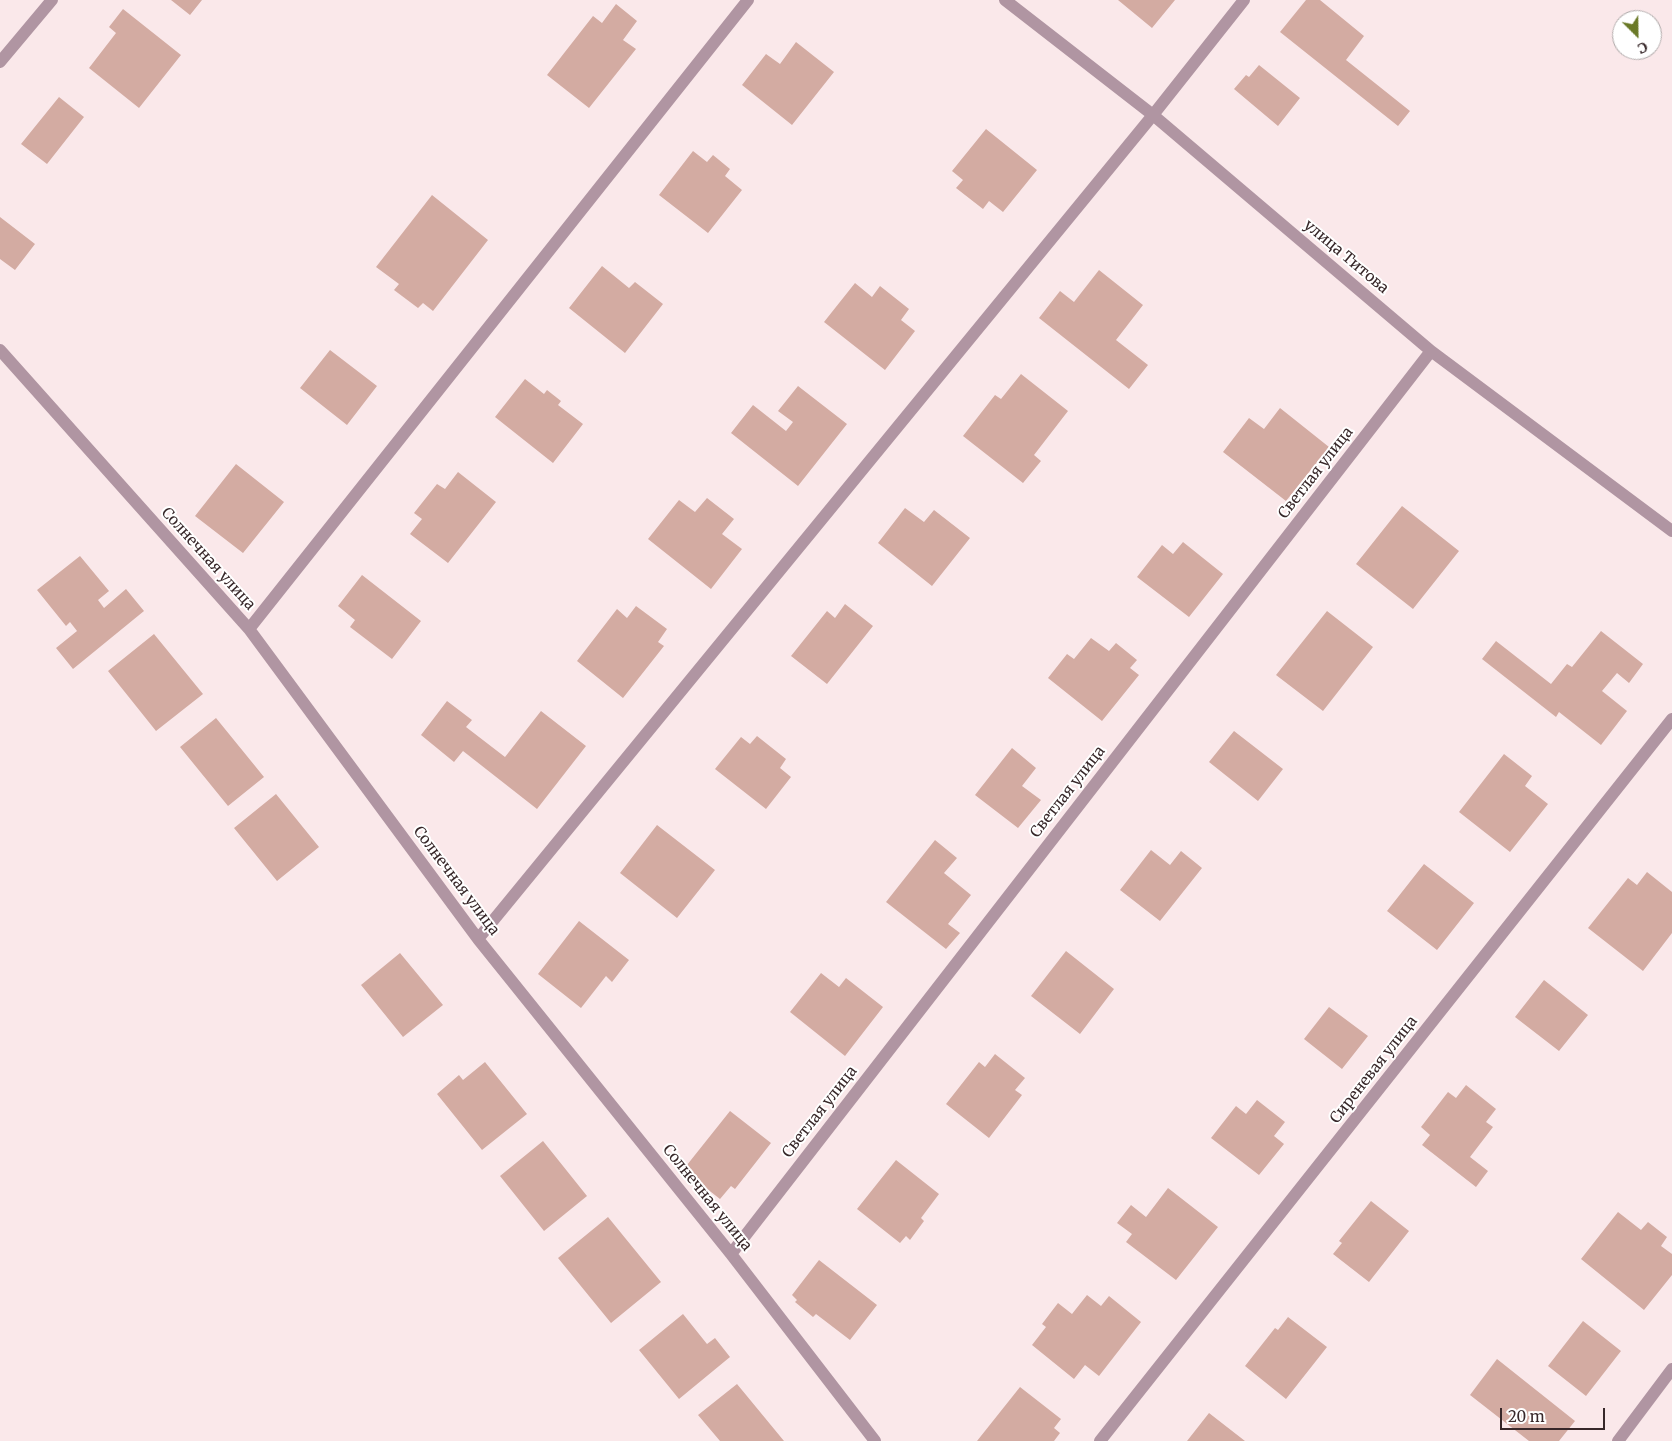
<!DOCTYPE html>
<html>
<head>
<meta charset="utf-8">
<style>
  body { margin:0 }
  #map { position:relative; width:1672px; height:1441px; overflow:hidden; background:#fae8ea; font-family:Merriweather,serif }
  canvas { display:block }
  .north { position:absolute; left:1612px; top:10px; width:50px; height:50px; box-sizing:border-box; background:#fff; border:1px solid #afa9a9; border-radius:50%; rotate:157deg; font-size:14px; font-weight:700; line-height:20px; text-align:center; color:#372729 }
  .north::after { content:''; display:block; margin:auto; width:18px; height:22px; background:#6a7927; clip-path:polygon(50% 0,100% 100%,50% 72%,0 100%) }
  .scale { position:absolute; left:1500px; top:1408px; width:105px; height:22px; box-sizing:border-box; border:2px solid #372729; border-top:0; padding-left:6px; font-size:15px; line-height:18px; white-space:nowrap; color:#372729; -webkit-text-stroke:4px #fff; paint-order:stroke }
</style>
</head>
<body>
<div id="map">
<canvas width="1672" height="1441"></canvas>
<div class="north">С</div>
<div class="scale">20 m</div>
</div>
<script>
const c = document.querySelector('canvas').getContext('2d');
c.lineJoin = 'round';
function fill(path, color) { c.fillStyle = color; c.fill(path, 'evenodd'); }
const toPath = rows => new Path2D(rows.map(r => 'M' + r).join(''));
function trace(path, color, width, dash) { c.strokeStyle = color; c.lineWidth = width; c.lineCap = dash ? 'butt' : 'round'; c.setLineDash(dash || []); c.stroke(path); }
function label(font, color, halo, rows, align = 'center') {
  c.font = font + ' Merriweather,serif'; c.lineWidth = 4; c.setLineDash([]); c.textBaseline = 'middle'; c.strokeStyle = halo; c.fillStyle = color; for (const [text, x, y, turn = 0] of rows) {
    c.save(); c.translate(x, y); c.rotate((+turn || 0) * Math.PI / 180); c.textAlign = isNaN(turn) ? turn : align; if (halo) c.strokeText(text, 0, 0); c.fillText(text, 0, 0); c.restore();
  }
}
fill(toPath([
  [171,0,202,0,190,15],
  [1118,0,1175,0,1152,28],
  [1306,0,1320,0,1364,36,1346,60,1410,111,1398,126,1280,32],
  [616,4,637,21,623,40,636,49,589,108,547,75,593,16,602,23],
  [123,9,181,55,139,108,89,68,116,33,109,27],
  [796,42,834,72,792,125,742,85,766,54,780,64],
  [1259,65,1300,98,1278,126,1234,89,1246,75,1249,77],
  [59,97,84,117,47,164,21,144],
  [986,129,1037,170,1003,212,989,201,983,209,956,188,963,180,952,171],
  [693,151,707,162,713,155,730,169,725,176,742,190,708,233,659,195],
  [432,195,488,240,433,311,423,303,418,308,394,290,399,284,376,267],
  [0,217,35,244,15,270,0,259],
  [602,266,629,288,635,282,663,304,625,353,569,308],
  [1099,270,1143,305,1116,340,1148,365,1129,389,1039,318,1060,291,1074,302],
  [855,283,872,297,880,286,909,309,901,320,915,331,885,370,824,322],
  [330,350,377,386,347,425,300,388],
  [1021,374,1068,411,1034,455,1041,461,1023,483,963,436,995,395,1001,399],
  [525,379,544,394,547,390,561,401,558,405,583,424,553,463,495,417],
  [798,386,847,424,798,486,731,433,753,405,786,431,793,422,778,411],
  [1280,408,1329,447,1286,501,1223,452,1249,418,1264,429],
  [236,464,284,502,243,553,195,516],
  [458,472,496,502,448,563,410,534,422,519,414,513,437,484,445,489],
  [707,498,734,519,722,534,742,549,711,589,648,539,679,500,695,512],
  [1402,506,1459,551,1413,609,1356,564],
  [905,508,924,522,934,510,970,538,932,586,878,543],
  [1183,542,1223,574,1189,617,1137,577,1162,545,1173,554],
  [80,556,109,591,98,600,104,608,126,589,144,611,73,669,56,648,77,631,70,622,66,626,37,590],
  [362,575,421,621,392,659,350,627,355,620,338,606],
  [845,604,873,626,827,684,791,656,827,611,835,618],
  [636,606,667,629,658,642,664,646,623,698,577,661,617,609,627,618],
  [1327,611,1373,647,1323,711,1276,675],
  [1601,631,1643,664,1629,683,1617,673,1602,691,1627,711,1601,745,1559,712,1556,717,1482,659,1496,641,1551,684,1567,664,1572,667],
  [154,634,203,694,156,731,108,671],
  [1091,638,1109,651,1116,643,1137,660,1130,668,1139,675,1102,721,1048,678,1067,654,1074,659],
  [447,701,472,720,466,727,505,757,541,711,586,746,537,809,463,751,454,762,421,735],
  [216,718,264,777,228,806,180,747],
  [1234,731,1283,769,1258,801,1209,762],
  [757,736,786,759,780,768,791,777,766,809,715,769,741,737,750,744],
  [1012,748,1036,768,1022,786,1041,800,1018,828,975,795],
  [1504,754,1532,776,1525,786,1548,804,1510,852,1459,812],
  [276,794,319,847,277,881,234,828],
  [657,825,715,870,677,918,620,873],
  [935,840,957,858,944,873,971,895,948,924,960,933,946,949,886,902],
  [1151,850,1170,865,1181,851,1202,868,1160,921,1120,890],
  [1424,864,1474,903,1437,950,1387,911],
  [1647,872,1672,892,1672,933,1643,971,1588,928,1628,878,1637,885],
  [579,921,629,960,612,982,606,976,581,1008,538,974],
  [1066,951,1114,989,1080,1034,1031,996],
  [400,953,443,1005,403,1037,361,985],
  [821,973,839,987,846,978,883,1007,845,1056,790,1012],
  [1544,980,1588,1015,1559,1051,1515,1017],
  [1329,1007,1368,1036,1342,1069,1304,1039],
  [995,1054,1025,1078,1015,1090,1022,1095,989,1138,946,1104,979,1062,985,1067],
  [485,1062,527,1114,482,1150,437,1094,459,1075,463,1080],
  [1466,1085,1496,1109,1486,1122,1493,1127,1470,1157,1488,1171,1476,1187,1422,1145,1430,1135,1421,1127,1448,1092,1456,1098],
  [1257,1100,1285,1122,1274,1136,1284,1144,1259,1175,1211,1138,1236,1106,1246,1114],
  [730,1111,771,1143,735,1189,731,1186,720,1199,683,1170],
  [543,1141,587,1196,544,1231,500,1176],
  [896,1160,939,1194,921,1218,924,1221,910,1240,906,1236,900,1243,857,1209],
  [1168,1188,1218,1227,1176,1280,1126,1242,1132,1234,1117,1223,1131,1205,1146,1217],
  [1371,1201,1409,1231,1369,1282,1333,1254,1342,1243,1339,1241],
  [1618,1212,1641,1230,1648,1222,1667,1237,1661,1246,1672,1254,1672,1275,1644,1310,1581,1259],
  [608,1217,661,1282,611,1323,558,1258],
  [819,1260,877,1305,850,1340,816,1314,813,1317,795,1302,797,1300,792,1295],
  [1087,1295,1101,1306,1109,1296,1141,1322,1099,1376,1085,1365,1074,1379,1032,1345,1046,1327,1042,1324,1058,1303,1072,1314],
  [683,1314,707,1344,715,1338,730,1357,679,1399,639,1350],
  [1288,1317,1327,1347,1286,1399,1245,1366,1275,1328,1278,1330],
  [1583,1321,1621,1351,1586,1396,1548,1366],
  [1497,1359,1575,1421,1559,1441,1529,1441,1470,1395],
  [737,1384,784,1441,720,1441,698,1415],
  [1020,1387,1061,1419,1054,1428,1060,1433,1054,1441,977,1441],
  [1209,1413,1245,1441,1187,1441]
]), '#d3aba2');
trace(toPath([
  [1005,0,1153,115,1431,351,1672,531],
  [0,62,52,0],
  [0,350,249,629,478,939,731,1254,875,1441],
  [249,629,748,0],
  [478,939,1153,115,1244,0],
  [731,1254,1431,351],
  [1100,1441,1672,719],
  [1618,1441,1672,1369]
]), '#b095a2', 12);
label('15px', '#372729', '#fff', [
  ["улица Титова",1346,257,40],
  ["Светлая улица",1316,473,-52],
  ["Солнечная улица",208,559,48],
  ["Светлая улица",1068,792,-52],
  ["Солнечная улица",456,881,53],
  ["Сиреневая улица",1374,1070,-52],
  ["Светлая улица",820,1112,-52],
  ["Солнечная улица",707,1198,51]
]);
</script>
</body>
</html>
